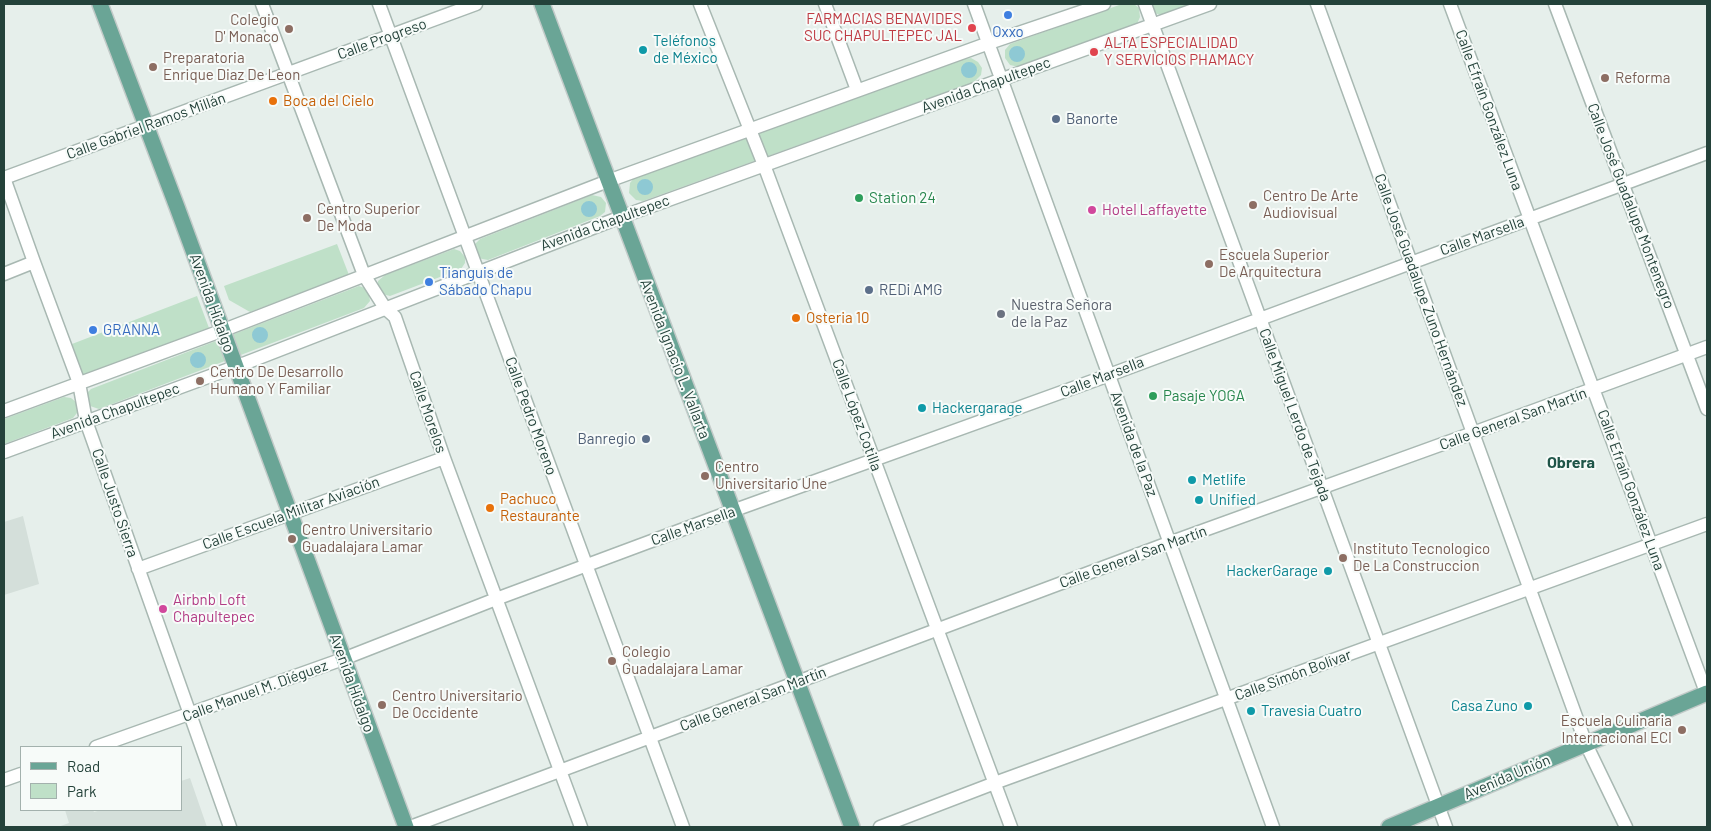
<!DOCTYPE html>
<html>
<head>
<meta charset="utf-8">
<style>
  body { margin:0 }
  #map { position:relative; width:1711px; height:831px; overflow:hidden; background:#e6efeb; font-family:Barlow,sans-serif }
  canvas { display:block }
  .frame { position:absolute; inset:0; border:5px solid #24423a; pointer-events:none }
  .legend { position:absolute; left:20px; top:746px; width:162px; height:65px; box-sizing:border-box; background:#f7fbf9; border:1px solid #a3b1ad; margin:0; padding:6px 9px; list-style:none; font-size:15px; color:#24423a }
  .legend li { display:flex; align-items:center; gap:10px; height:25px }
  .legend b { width:25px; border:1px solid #a3b1ad }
</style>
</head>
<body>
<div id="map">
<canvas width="1711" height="831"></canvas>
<div class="frame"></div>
<ul class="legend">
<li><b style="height:6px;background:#6aa596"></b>Road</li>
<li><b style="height:14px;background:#bfe0c8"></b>Park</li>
</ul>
</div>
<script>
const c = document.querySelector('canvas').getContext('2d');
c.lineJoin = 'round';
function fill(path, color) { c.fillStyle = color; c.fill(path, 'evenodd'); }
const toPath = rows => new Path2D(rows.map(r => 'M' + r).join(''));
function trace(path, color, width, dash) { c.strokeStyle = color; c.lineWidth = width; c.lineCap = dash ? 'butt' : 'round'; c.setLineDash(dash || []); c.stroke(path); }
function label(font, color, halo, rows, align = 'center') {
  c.font = font + ' Barlow,sans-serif'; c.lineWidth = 4; c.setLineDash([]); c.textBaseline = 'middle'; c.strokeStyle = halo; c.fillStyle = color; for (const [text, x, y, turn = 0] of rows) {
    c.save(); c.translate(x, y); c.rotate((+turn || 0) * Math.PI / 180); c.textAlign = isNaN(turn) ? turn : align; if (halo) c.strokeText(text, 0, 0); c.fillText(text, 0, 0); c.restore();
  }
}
fill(toPath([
  [23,516,39,584,4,595,4,522],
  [190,778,207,827,58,827,69,823,65,810,93,810,94,812,101,810,181,810,181,781]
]), '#d4dfda');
fill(toPath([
  [1122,4,1134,4,1139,8,1140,17,1137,24,1019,67,1010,65,1005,58,1005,50,1010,44],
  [1149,4,1193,4,1161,15,1154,13],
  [971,58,978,62,982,68,981,75,974,82,643,201,636,200,629,193,630,183,634,178,964,59],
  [592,195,601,197,606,203,605,212,600,216,488,260,477,258,474,245,480,239],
  [337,244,349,275,250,312,229,300,224,286],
  [454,249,460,251,465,257,465,263,461,269,390,296,382,294,378,288,378,281,385,275],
  [359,286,365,288,369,294,370,301,364,308,99,409,90,406,87,403,87,393,91,389],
  [197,296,209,328,83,375,72,344],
  [64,397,71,398,77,403,77,413,73,418,4,444,4,419]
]), '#bfe0c8');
fill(toPath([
  '1009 54a8 8 0 1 1 16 0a8 8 0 1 1-16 0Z',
  '961 70a8 8 0 1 1 16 0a8 8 0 1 1-16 0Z',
  '637 187a8 8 0 1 1 16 0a8 8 0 1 1-16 0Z',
  '581 209a8 8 0 1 1 16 0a8 8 0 1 1-16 0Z',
  '252 335a8 8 0 1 1 16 0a8 8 0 1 1-16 0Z',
  '190 360a8 8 0 1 1 16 0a8 8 0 1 1-16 0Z'
]), '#8ec9d4');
const minor = toPath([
  [262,4,364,275,385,308,395,317,444,458,581,827],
  [379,4,683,827],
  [700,4,764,165,1011,827],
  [825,4,857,90],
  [974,4,1273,827],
  [1145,4,1446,827],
  [1317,4,1586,744,1626,827],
  [1450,4,1707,695],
  [1555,4,1707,409],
  [4,274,34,262],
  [4,411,229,328,608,181,989,43,1104,4],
  [4,452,243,364,621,217,1210,4],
  [138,569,444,458],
  [96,747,343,659,496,599,732,511,1101,378,1707,153],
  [4,780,21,774],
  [230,827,86,421,79,383,34,262,4,178,476,4],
  [410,827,1163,545,1473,433,1707,347],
  [880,827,1000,781,1707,524]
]);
const major = toPath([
  [100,4,177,207,406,827],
  [542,4,852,827],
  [1389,827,1707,693]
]);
trace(minor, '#a8b8b2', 15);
trace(major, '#c2cac8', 18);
trace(minor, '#fff', 12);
trace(major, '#6aa596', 15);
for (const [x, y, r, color] of [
  [1008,15,5,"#3f7fe0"],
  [972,28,5,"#e0444e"],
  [289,29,5,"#8d6e63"],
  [643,50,5,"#0f9aa8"],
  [1094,52,5,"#e0444e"],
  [153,67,5,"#8d6e63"],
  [1605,78,5,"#8d6e63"],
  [273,101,5,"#e8710a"],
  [1056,119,5,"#5c6f8a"],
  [859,198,5,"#2e9e5b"],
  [1253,205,5,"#8d6e63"],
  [1092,210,5,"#d1479c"],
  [307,218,5,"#8d6e63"],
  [1209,264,5,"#8d6e63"],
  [429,282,5,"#3f7fe0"],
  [869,290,5,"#5c6f8a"],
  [1001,314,5,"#6b7280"],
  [796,318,5,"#e8710a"],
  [93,330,5,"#3f7fe0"],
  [200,381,5,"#8d6e63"],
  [1153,396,5,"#2e9e5b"],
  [922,408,5,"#0f9aa8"],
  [646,439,5,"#5c6f8a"],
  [705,476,5,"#8d6e63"],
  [1192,480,5,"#0f9aa8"],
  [1199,500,5,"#0f9aa8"],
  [490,508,5,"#e8710a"],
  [292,539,5,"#8d6e63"],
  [1343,558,5,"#8d6e63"],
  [1328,571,5,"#0f9aa8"],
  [163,609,5,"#d1479c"],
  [612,661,5,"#8d6e63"],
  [382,705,5,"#8d6e63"],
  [1528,706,5,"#0f9aa8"],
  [1251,711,5,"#0f9aa8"],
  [1682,730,5,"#8d6e63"]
]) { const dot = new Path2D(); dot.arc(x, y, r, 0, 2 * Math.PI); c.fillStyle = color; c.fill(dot); trace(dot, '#f7fbf9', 2); }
label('15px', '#be3a42', '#f7fbf9', [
  ["FARMACIAS BENAVIDES",962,19],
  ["SUC CHAPULTEPEC JAL",962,36],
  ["ALTA ESPECIALIDAD",1104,43,"left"],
  ["Y SERVICIOS PHAMACY",1104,60,"left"]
], 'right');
label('15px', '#785e54', '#f7fbf9', [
  ["Colegio",279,20,"right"],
  ["D' Monaco",279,37,"right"],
  ["Preparatoria",163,58],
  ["Enrique Diaz De Leon",163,75],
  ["Reforma",1615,78],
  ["Centro De Arte",1263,196],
  ["Audiovisual",1263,213],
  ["Centro Superior",317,209],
  ["De Moda",317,226],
  ["Escuela Superior",1219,255],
  ["De Arquitectura",1219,272],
  ["Centro De Desarrollo",210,372],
  ["Humano Y Familiar",210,389],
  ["Centro",715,467],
  ["Universitario Une",715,484],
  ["Centro Universitario",302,530],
  ["Guadalajara Lamar",302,547],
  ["Instituto Tecnologico",1353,549],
  ["De La Construccion",1353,566],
  ["Colegio",622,652],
  ["Guadalajara Lamar",622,669],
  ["Centro Universitario",392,696],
  ["De Occidente",392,713],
  ["Escuela Culinaria",1672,721,"right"],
  ["Internacional ECI",1672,738,"right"]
], 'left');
label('15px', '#366cbe', '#f7fbf9', [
  ["Oxxo",1008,32,"center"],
  ["Tianguis de",439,273],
  ["Sábado Chapu",439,290],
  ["GRANNA",103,330]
], 'left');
label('15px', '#24423a', '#f7fbf9', [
  ["Calle Progreso",382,39,-20],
  ["Avenida Chapultepec",986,85,-20],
  ["Calle Efraín González Luna",1489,110,70],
  ["Calle Gabriel Ramos Millán",146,126,-20],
  ["Calle José Guadalupe Montenegro",1631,206,69],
  ["Avenida Chapultepec",605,223,-20],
  ["Calle Marsella",1482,236,-20],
  ["Calle José Guadalupe Zuno Hernández",1421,290,70],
  ["Avenida Hidalgo",212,303,70],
  ["Avenida Ignacio L. Vallarta",675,359,69],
  ["Calle Marsella",1102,377,-21],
  ["Avenida Chapultepec",115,411,-20],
  ["Calle Morelos",428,412,71],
  ["Calle López Cotilla",857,415,70],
  ["Calle Miguel Lerdo de Tejada",1295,415,70],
  ["Calle Pedro Moreno",531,416,70],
  ["Calle General San Martín",1513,419,-20],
  ["Avenida de la Paz",1134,444,70],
  ["Calle Efraín González Luna",1631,490,70],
  ["Calle Justo Sierra",115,503,71],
  ["Calle Escuela Militar Aviación",291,513,-20],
  ["Calle Marsella",693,526,-20],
  ["Calle General San Martín",1133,557,-20],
  ["Calle Simón Bolívar",1293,675,-20],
  ["Avenida Hidalgo",352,683,70],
  ["Calle Manuel M. Diéguez",255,691,-20],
  ["Calle General San Martín",753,699,-21],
  ["Avenida Unión",1507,777,-23]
]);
label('15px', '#0d838f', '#f7fbf9', [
  ["Teléfonos",653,41],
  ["de México",653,58],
  ["Hackergarage",932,408],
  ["Metlife",1202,480],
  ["Unified",1209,500],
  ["HackerGarage",1318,571,"right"],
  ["Casa Zuno",1518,706,"right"],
  ["Travesia Cuatro",1261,711]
], 'left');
label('15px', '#c56008', '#f7fbf9', [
  ["Boca del Cielo",283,101],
  ["Osteria 10",806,318],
  ["Pachuco",500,499],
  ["Restaurante",500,516]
], 'left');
label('15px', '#4e5e75', '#f7fbf9', [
  ["Banorte",1066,119],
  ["REDi AMG",879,290],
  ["Banregio",636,439,"right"]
], 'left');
label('15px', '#27864d', '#f7fbf9', [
  ["Station 24",869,198],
  ["Pasaje YOGA",1163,396]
], 'left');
label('15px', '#b23c85', '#f7fbf9', [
  ["Hotel Laffayette",1102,210],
  ["Airbnb Loft",173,600],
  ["Chapultepec",173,617]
], 'left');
label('15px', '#5b616d', '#f7fbf9', [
  ["Nuestra Señora",1011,305],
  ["de la Paz",1011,322]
], 'left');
label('bold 16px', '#1f5548', '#f7fbf9', [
  ["Obrera",1571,463]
]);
</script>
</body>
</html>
